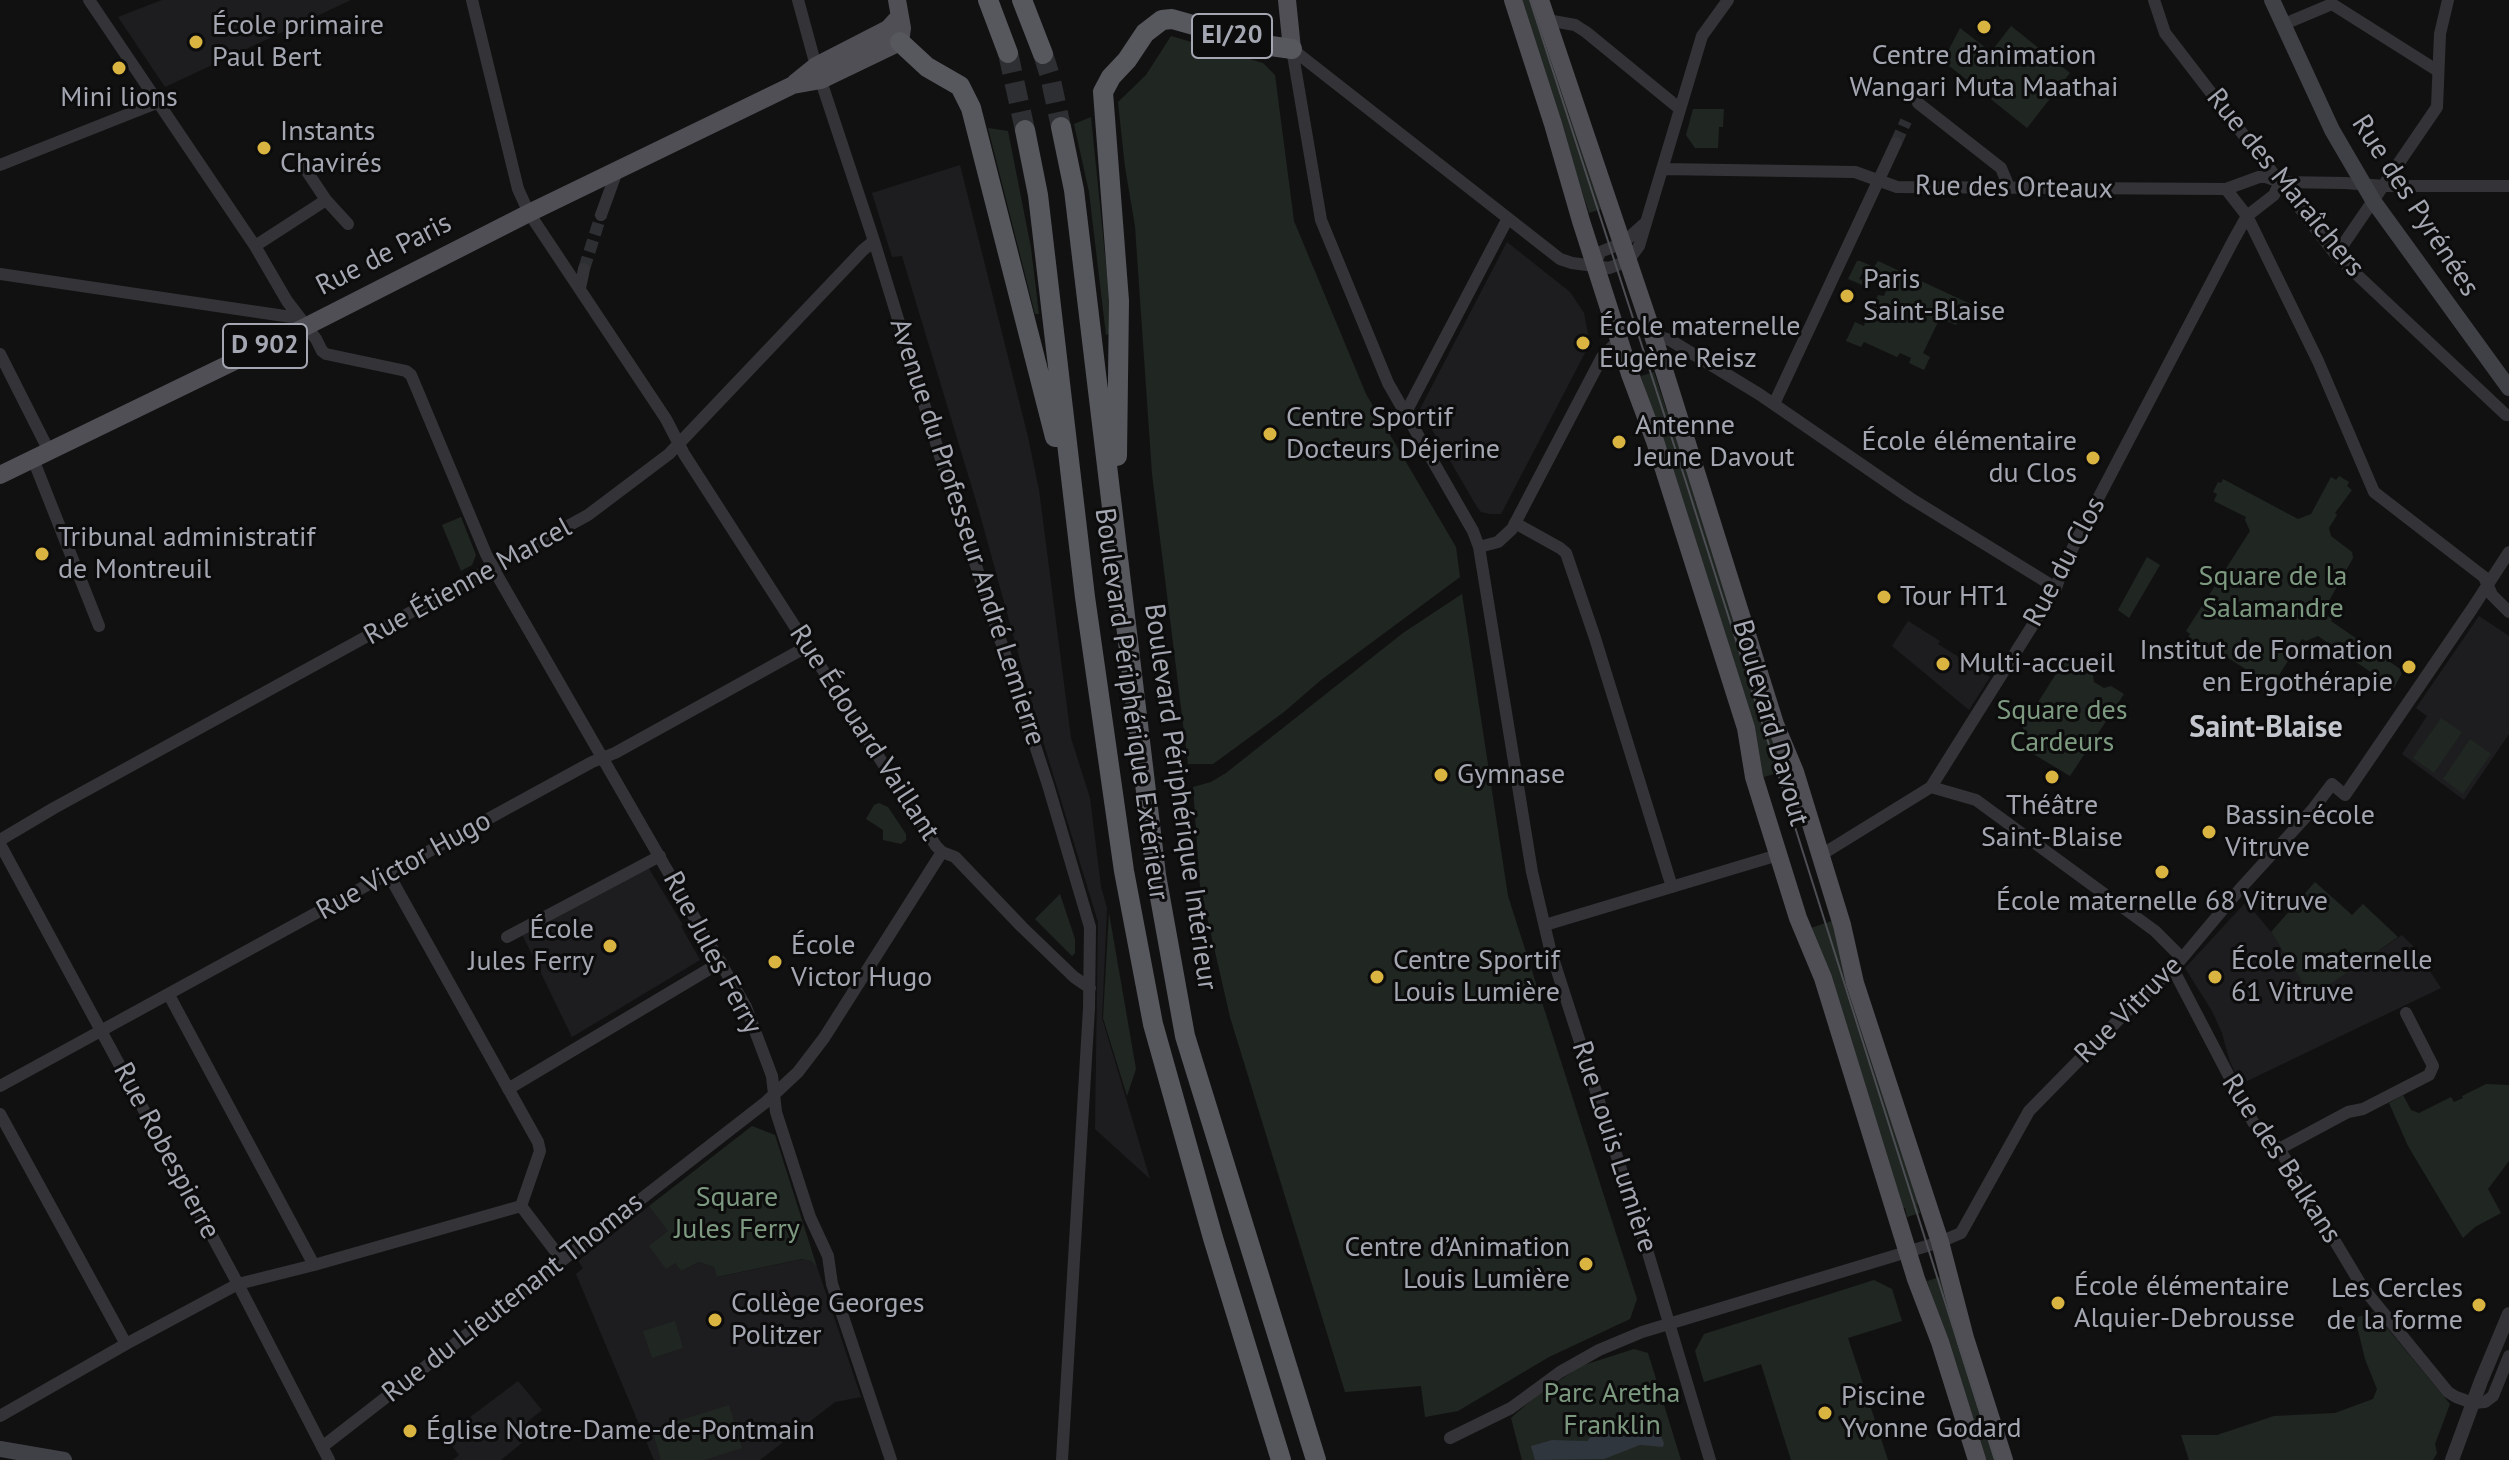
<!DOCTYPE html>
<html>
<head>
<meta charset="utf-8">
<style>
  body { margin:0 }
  canvas { display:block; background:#111112 }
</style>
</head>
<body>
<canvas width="2509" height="1460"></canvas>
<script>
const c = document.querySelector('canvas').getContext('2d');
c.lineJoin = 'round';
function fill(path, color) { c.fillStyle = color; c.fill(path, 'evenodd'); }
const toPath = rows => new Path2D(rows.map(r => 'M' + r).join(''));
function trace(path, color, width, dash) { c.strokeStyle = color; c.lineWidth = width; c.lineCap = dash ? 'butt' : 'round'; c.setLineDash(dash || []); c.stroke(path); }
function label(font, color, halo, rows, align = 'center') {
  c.font = font + ' "PT Sans",sans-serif'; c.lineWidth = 6; c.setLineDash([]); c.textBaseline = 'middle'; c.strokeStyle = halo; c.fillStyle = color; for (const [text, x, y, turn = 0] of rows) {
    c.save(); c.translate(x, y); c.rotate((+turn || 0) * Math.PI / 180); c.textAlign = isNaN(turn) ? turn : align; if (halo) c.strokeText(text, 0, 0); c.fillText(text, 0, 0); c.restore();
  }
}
fill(toPath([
  [162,0,351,0,165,87,118,17],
  [960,165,1028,437,1039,490,1071,738,1090,798,1101,887,1107,908,1102,1018,1150,1179,1095,1129,1098,922,1036,718,979,511,902,256,892,257,872,193],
  [1507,242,1570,292,1584,313,1589,339,1587,349,1501,514,1490,514,1481,512,1477,507,1420,409],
  [2479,616,2509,636,2509,734,2464,800,2402,754,2427,716,2416,708],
  [1908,621,1940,641,1938,644,1990,677,1969,710,1892,646],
  [648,867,683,925,681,926,700,960,572,1037,521,932],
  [2246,902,2271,932,2312,996,2402,935,2414,947,2441,988,2245,1082,2239,1080,2230,1062,2222,1033,2212,1011,2185,968],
  [649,1206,669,1231,675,1262,681,1271,699,1262,714,1267,718,1277,803,1259,811,1261,817,1267,861,1397,835,1402,760,1460,654,1460,576,1274,583,1268,578,1261],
  [518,1381,542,1410,527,1422,535,1432,501,1460,453,1460,459,1455,445,1436]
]), '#1d1d1f');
fill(toPath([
  [1520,0,1534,0,1601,209,1589,213],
  [2011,26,2070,73,2027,128,1943,61,1960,28,1991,52],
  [1171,36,1263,63,1275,75,1294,221,1366,394,1456,547,1460,577,1321,680,1284,712,1213,764,1188,764,1152,474,1135,226,1125,167,1118,102,1146,75],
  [1693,109,1724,109,1723,127,1719,127,1718,148,1695,148,1686,135],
  [1091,117,1110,304,1109,334,1106,335,1089,192,1074,124],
  [988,128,1008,131,1031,248,1039,314,1035,314],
  [1857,261,1860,261,1874,267,1878,261,1977,307,1978,310,1962,313,1956,325,1940,318,1923,353,1930,357,1924,370,1909,363,1911,358,1900,353,1897,357,1864,342,1861,347,1846,341,1855,322,1864,326,1870,305,1873,306,1878,295,1884,296,1889,284,1863,272,1859,279,1863,280,1862,285,1848,279],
  [1654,372,1667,412,1669,412,1788,770,1760,778,1754,731,1641,376],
  [2339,476,2349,482,2347,486,2352,490,2335,513,2337,515,2329,528,2331,536,2352,552,2353,558,2325,608,2326,615,2332,619,2331,621,2403,671,2394,688,2318,636,2306,641,2302,639,2272,686,2208,645,2200,657,2183,646,2190,634,2186,631,2250,531,2245,520,2246,517,2214,501,2217,494,2213,492,2218,482,2221,483,2223,479,2298,519,2311,514,2331,477,2336,480],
  [461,517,476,555,472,565,461,571,442,525],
  [2147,557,2160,565,2129,618,2118,610],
  [1462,594,1508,896,1637,1299,1630,1319,1549,1357,1458,1411,1425,1417,1421,1386,1345,1392,1230,1017,1200,886,1193,787,1211,782,1226,773,1403,633],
  [2066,658,2093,675,2094,682,2104,688,2111,686,2124,694,2070,776,2035,755,2026,738,2021,722,2026,714,2030,715],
  [2441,718,2462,732,2434,773,2413,758],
  [2470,739,2491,754,2463,794,2443,779],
  [879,803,888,807,906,834,906,840,901,844,883,840,883,830,866,819,874,805],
  [2315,882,2352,915,2363,904,2398,937,2312,997,2271,932],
  [1060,894,1075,939,1075,953,1072,956,1035,919],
  [1109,913,1136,1069,1127,1096,1103,1018],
  [1835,920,1920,1203,1917,1204,1920,1213,1907,1217,1905,1208,1901,1208,1808,929],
  [2486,1084,2509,1085,2509,1161,2488,1189,2501,1213,2475,1227,2463,1238,2408,1146,2389,1103,2403,1095,2411,1110,2419,1113,2451,1097,2454,1102,2463,1098,2462,1096],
  [752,1126,775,1135,817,1267,811,1261,802,1259,717,1277,714,1267,699,1262,681,1271,675,1263,666,1269,649,1246,668,1231,649,1206],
  [1940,1277,1997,1460,1984,1460,1927,1281],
  [1874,1280,1892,1289,1902,1321,1848,1338,1888,1460,1791,1460,1761,1364,1704,1382,1695,1351,1704,1334],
  [2374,1312,2450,1404,2435,1444,2437,1453,2433,1460,2189,1460,2181,1435,2217,1435,2274,1416,2335,1413,2373,1399,2377,1389,2365,1359,2355,1318],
  [675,1321,683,1348,652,1358,643,1331],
  [1634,1349,1648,1353,1681,1460,1522,1460,1511,1418,1536,1396,1581,1366],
  [729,1405,742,1448,704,1460,661,1460,652,1429]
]), '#202621');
fill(toPath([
  [1631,1425,1650,1428,1659,1432,1664,1443,1663,1447,1640,1445,1604,1459,1535,1460,1531,1446,1552,1440,1588,1441,1589,1438,1620,1427]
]), '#30363d');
trace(toPath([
  [1896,143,1906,121],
  [584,269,601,215]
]), '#2e2f32', 12, [12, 6]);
trace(toPath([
  [1008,53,1025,130],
  [1043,54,1050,76,1061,127]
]), '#2e2f32', 20, [20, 10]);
trace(toPath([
  [89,0,255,246,287,301,316,339,322,351,326,354,406,371,411,375,486,554,497,575,746,1007,772,1076,776,1112,810,1217,828,1256,832,1284,891,1460],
  [472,0,518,189,529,213,666,419,684,454,936,846,942,852,955,857,1022,927,1074,977,1090,988],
  [798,0,816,66,874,241,940,456,1048,785,1090,927,1089,1008,1062,1460],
  [2154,0,2165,33,2336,255,2506,415,2509,415],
  [1547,20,1575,25,1586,32,1680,109],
  [2282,25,2332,4,2438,71],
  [1292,49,1321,220,1388,383,1473,531,1479,547,1532,872,1550,949,1648,1253,1710,1460],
  [1292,49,1560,259,1572,263,1609,268,1628,261,1639,246,1702,36,1728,0],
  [1918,103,2001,168,2009,187],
  [302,164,326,200,348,224],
  [0,165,159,102],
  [1662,169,1855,172,1897,187,2226,189,2259,177,2266,177,2280,182,2345,183,2385,186,2509,186],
  [2226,189,2247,216,2318,361,2374,492,2484,577,2492,595,2509,612],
  [601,215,617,171],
  [255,246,326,200],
  [2336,255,2437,107,2440,34,2448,0],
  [1595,266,1600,252,1623,243,1644,224],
  [0,274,298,318],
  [580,288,584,269],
  [1653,335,1670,340,1759,394,1910,498,2056,588],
  [0,354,49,451],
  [1774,404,1896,143],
  [1405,414,1508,218],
  [33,459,99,626],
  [1515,523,1560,548,1566,553,1595,638,1672,887],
  [1479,547,1498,542,1512,529,1602,357,1619,340],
  [1931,787,1976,800,2155,931,2182,958],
  [0,840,54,808,588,515,669,454,863,250,874,241],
  [0,844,238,1284,329,1460],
  [1821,855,1931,787,2056,588,2062,570,2080,533,2233,241,2247,216,2274,195,2280,182],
  [389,875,538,1142,540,1151,521,1206,562,1260],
  [1545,925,1778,855],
  [507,937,660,856],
  [2173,969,2253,1122,2279,1149,2288,1163,2363,1288,2448,1392,2456,1397,2473,1403,2485,1402,2493,1396,2509,1356],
  [169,995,314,1265],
  [0,1086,592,762,615,753,808,646],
  [508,1089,721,962],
  [0,1114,126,1344],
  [2279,1149,2348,1112,2363,1109,2429,1075,2433,1066,2406,1013],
  [0,1416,126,1344,238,1284,314,1265,521,1206],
  [1450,1438,1511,1408,1560,1372,1599,1350,1642,1332,1940,1242,1961,1233,2029,1111,2138,1000,2173,969,2240,889,2313,809,2332,784,2345,795,2472,609,2509,552],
  [322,1447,766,1102,798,1072,824,1038,942,852]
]), '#343438', 12);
trace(toPath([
  [2452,1460,2481,1381,2509,1314]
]), '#343438', 14);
trace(toPath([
  [2272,0,2332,130,2374,202,2509,388],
  [0,1449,64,1460]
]), '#404146', 16);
trace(toPath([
  [1287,0,1292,49],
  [1513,0,1553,124,1581,221,1630,374,1655,441,1746,728,1754,777,1798,918,1823,978,1916,1279,1940,1342,1977,1460],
  [1540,0,1653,335,1775,724,1795,772,1842,925,1855,983,1940,1242,1965,1338,2004,1460],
  [795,83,816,66,888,29,900,16],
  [0,475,305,327,529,213,793,85,821,80,900,42,902,28,897,0]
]), '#4f4f55', 18);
trace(toPath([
  [988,0,1008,53],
  [1022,0,1043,54],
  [900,42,927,67,960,86,971,108,1055,437],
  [1061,127,1074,190,1156,875,1185,1036,1316,1460],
  [1025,130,1038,195,1085,597,1124,871,1153,1024,1213,1238,1281,1460],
  [1117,456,1119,301,1103,92,1111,77,1127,60,1145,33,1162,20,1172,19,1264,45,1292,49]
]), '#57585e', 20);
trace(toPath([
  [1530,0,1686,482,1995,1460]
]), '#4d4e53', 2);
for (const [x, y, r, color] of [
  [1984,27,8,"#dab441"],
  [196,42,8,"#dab441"],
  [119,68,8,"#dab441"],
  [264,148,8,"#dab441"],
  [1847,296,8,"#dab441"],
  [1583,343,8,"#dab441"],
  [1270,434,8,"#dab441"],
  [1619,442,8,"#dab441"],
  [2093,458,8,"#dab441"],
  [42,554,8,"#dab441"],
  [1884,597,8,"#dab441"],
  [1943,664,8,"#dab441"],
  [2409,667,8,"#dab441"],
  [1441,775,8,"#dab441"],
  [2052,777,8,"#dab441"],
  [2209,832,8,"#dab441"],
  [2162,872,8,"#dab441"],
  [610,946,8,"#dab441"],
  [775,962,8,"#dab441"],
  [1377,977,8,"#dab441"],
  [2215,977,8,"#dab441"],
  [1586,1264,8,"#dab441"],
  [2058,1303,8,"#dab441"],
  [2479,1305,8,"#dab441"],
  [715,1320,8,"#dab441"],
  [1825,1413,8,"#dab441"],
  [410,1431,8,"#dab441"]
]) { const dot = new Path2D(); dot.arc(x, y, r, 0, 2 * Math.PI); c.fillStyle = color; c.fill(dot); trace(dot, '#0c0c0d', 3); }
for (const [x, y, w] of [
  [1232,36,80],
  [265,346,84]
]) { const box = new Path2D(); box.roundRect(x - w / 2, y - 22, w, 44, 6); c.fillStyle = '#0c0c0d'; c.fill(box); trace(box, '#a4a7b1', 2); }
label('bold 26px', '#a4a7b1', null, [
  ["EI/20",1232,36],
  ["D 902",265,346]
]);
label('28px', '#a4a7b1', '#0c0c0d', [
  ["École primaire",212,26],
  ["Paul Bert",212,58],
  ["Centre d’animation",1984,56,"center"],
  ["Wangari Muta Maathai",1984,88,"center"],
  ["Mini lions",119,98,"center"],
  ["Instants",280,132],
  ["Chavirés",280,164],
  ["Paris",1863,280],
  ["Saint-Blaise",1863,312],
  ["École maternelle",1599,327],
  ["Eugène Reisz",1599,359],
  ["Centre Sportif",1286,418],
  ["Docteurs Déjerine",1286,450],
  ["Antenne",1635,426],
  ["Jeune Davout",1635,458],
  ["École élémentaire",2077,442,"right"],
  ["du Clos",2077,474,"right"],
  ["Tribunal administratif",58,538],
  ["de Montreuil",58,570],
  ["Tour HT1",1900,597],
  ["Institut de Formation",2393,651,"right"],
  ["en Ergothérapie",2393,683,"right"],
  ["Multi-accueil",1959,664],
  ["Gymnase",1457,775],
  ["Théâtre",2052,806,"center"],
  ["Saint-Blaise",2052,838,"center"],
  ["Bassin-école",2225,816],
  ["Vitruve",2225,848],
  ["École maternelle 68 Vitruve",2162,902,"center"],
  ["École",594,930,"right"],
  ["Jules Ferry",594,962,"right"],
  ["École",791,946],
  ["Victor Hugo",791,978],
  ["Centre Sportif",1393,961],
  ["Louis Lumière",1393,993],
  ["École maternelle",2231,961],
  ["61 Vitruve",2231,993],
  ["Centre d’Animation",1570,1248,"right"],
  ["Louis Lumière",1570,1280,"right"],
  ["École élémentaire",2074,1287],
  ["Alquier-Debrousse",2074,1319],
  ["Les Cercles",2463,1289,"right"],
  ["de la forme",2463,1321,"right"],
  ["Collège Georges",731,1304],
  ["Politzer",731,1336],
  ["Piscine",1841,1397],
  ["Yvonne Godard",1841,1429],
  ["Église Notre-Dame-de-Pontmain",426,1431]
], 'left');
label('28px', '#a4a7b1', '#0c0c0d', [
  ["Rue des Maraîchers",2285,183,51],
  ["Rue des Orteaux",2014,188,1],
  ["Rue des Pyrénées",2415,206,57],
  ["Rue de Paris",384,255,-27],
  ["Avenue du Professeur André Lemierre",967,532,72],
  ["Rue du Clos",2065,562,-62],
  ["Rue Étienne Marcel",468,582,-29],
  ["Boulevard Périphérique Extérieur",1131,704,82],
  ["Boulevard Davout",1770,723,74],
  ["Rue Édouard Vaillant",864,733,57],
  ["Boulevard Périphérique Intérieur",1180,797,82],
  ["Rue Victor Hugo",404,866,-29],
  ["Rue Jules Ferry",712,953,62],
  ["Rue Vitruve",2129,1010,-45],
  ["Rue Louis Lumière",1614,1147,72],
  ["Rue Robespierre",166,1151,62],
  ["Rue des Balkans",2281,1159,57],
  ["Rue du Lieutenant Thomas",513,1298,-38]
]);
label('28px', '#7d9a81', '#0c0c0d', [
  ["Square de la",2273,577],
  ["Salamandre",2273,609],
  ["Square des",2062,711],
  ["Cardeurs",2062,743],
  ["Square",737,1198],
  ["Jules Ferry",737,1230],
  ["Parc Aretha",1612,1394],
  ["Franklin",1612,1426]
]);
label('bold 30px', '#c4c6cd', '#0c0c0d', [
  ["Saint-Blaise",2266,728]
]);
</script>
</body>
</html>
